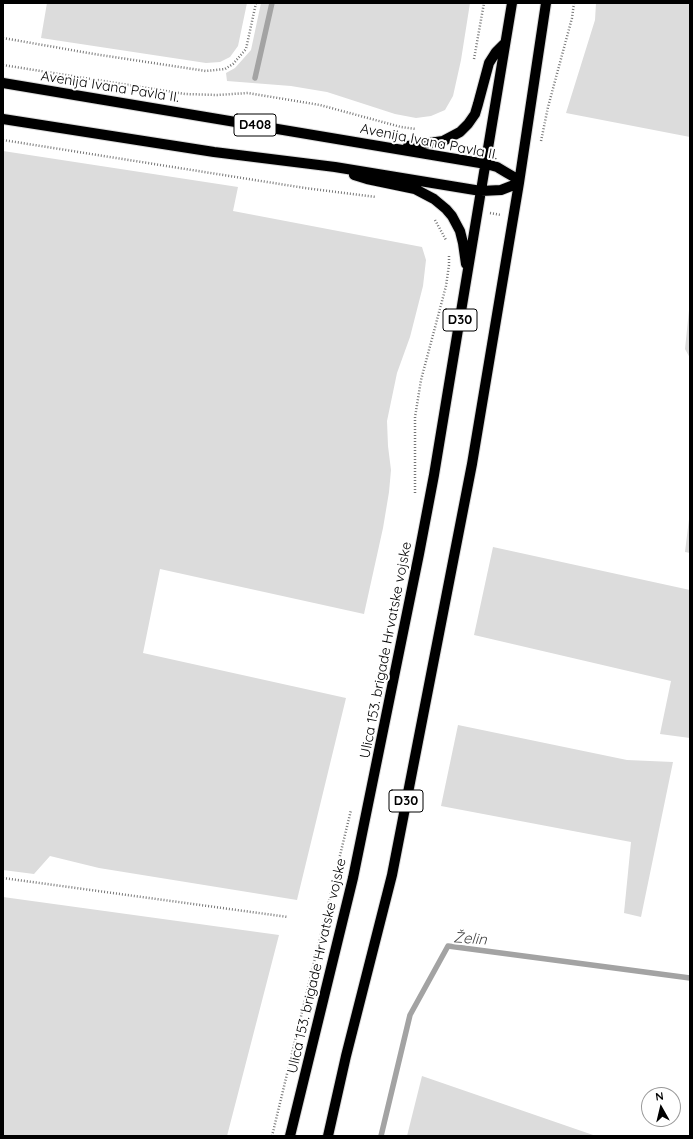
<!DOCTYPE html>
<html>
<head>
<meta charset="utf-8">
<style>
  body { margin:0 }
  #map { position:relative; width:693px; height:1139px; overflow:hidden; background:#fff; font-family:Quicksand,sans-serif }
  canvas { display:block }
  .frame { position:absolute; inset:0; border:4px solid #000; pointer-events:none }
  .north { position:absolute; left:641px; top:1087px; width:40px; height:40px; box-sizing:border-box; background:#fff; border:1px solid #999; border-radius:50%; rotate:352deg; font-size:11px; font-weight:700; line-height:16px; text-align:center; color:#000 }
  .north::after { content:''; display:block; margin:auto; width:14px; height:18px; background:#000; clip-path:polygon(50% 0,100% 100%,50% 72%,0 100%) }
</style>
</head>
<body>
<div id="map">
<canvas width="693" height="1139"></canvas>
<div class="frame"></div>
<div class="north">N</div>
</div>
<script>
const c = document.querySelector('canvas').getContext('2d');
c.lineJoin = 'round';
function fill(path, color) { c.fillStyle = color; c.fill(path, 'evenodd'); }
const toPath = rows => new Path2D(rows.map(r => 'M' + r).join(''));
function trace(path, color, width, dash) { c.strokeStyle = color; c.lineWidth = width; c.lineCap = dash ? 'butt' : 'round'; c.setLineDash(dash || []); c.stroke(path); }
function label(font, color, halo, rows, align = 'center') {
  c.font = font + ' Quicksand,sans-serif'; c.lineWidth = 4; c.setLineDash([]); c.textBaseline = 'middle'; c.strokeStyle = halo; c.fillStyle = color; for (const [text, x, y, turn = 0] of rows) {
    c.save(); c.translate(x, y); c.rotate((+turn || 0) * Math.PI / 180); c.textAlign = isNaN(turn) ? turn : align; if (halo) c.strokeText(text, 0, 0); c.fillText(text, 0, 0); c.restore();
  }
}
fill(toPath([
  [47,3,247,3,238,46,230,57,220,62,206,63,41,38],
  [261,3,470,3,461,60,453,96,445,110,431,116,416,118,395,114,327,92,291,86,227,81,226,73,235,68,251,50],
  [596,3,690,3,690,137,566,113,595,20],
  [3,151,238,187,233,211,422,247,426,260,423,286,410,337,397,373,387,421,388,446,391,470,389,492,383,528,364,614,160,569,143,653,346,698,297,900,99,868,50,856,34,874,3,870],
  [689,310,690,311,690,358,685,349],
  [690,511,690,553,685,552],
  [493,547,690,590,690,738,660,734,671,681,474,635],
  [458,725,627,760,673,762,641,917,624,913,631,842,441,806],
  [3,897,279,935,227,1136,3,1136],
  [422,1076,596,1136,407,1136]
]), '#dcdcdc');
trace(toPath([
  [255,78,272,3],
  [381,1136,410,1015,448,946,690,978]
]), '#a3a3a3', 5.5);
const primary = toPath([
  [3,83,486,164,497,167,507,173,514,177,519,183],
  [3,119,214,152,335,167,481,191,501,190,519,183],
  [408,146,443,141,460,132,468,124,475,114,478,104,489,63,496,52,505,43],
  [354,175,367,179,415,189,434,199,446,209,452,216,460,231,463,243,466,264],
  [290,1136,353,878,419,554,434,475,512,3],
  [328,1136,346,1056,392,875,472,464,519,183,546,3]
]);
trace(primary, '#dbdbdb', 12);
trace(toPath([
  [3,38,94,54,206,71,225,69,233,64,246,49,256,3],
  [474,59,484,3],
  [3,65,185,94,217,95,248,93,320,105,401,127,416,129],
  [3,140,305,188,376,197],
  [541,141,548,107,572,18,574,3],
  [490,213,501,215],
  [435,220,446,240],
  [415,493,415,417,421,380,446,286,449,265,449,256],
  [3,878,288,917],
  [272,1136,351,810]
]), '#777', 2.5, [1, 2]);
trace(primary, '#000', 10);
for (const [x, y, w] of [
  [255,125,42],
  [460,320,34],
  [406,801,34]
]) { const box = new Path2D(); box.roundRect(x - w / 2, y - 11, w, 22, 3); c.fillStyle = '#fff'; c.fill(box); trace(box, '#000', 1); }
label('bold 13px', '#000', null, [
  ["D408",255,125],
  ["D30",460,320],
  ["D30",406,801]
]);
label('14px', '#000', '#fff', [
  ["Avenija Ivana Pavla II.",110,87,9],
  ["Avenija Ivana Pavla II.",429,142,11],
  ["Ulica 153. brigade Hrvatske vojske",386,650,-79],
  ["Ulica 153. brigade Hrvatske vojske",317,966,-77]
]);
label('italic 15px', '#444', '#fff', [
  ["Želin",470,939,4]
]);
</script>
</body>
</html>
